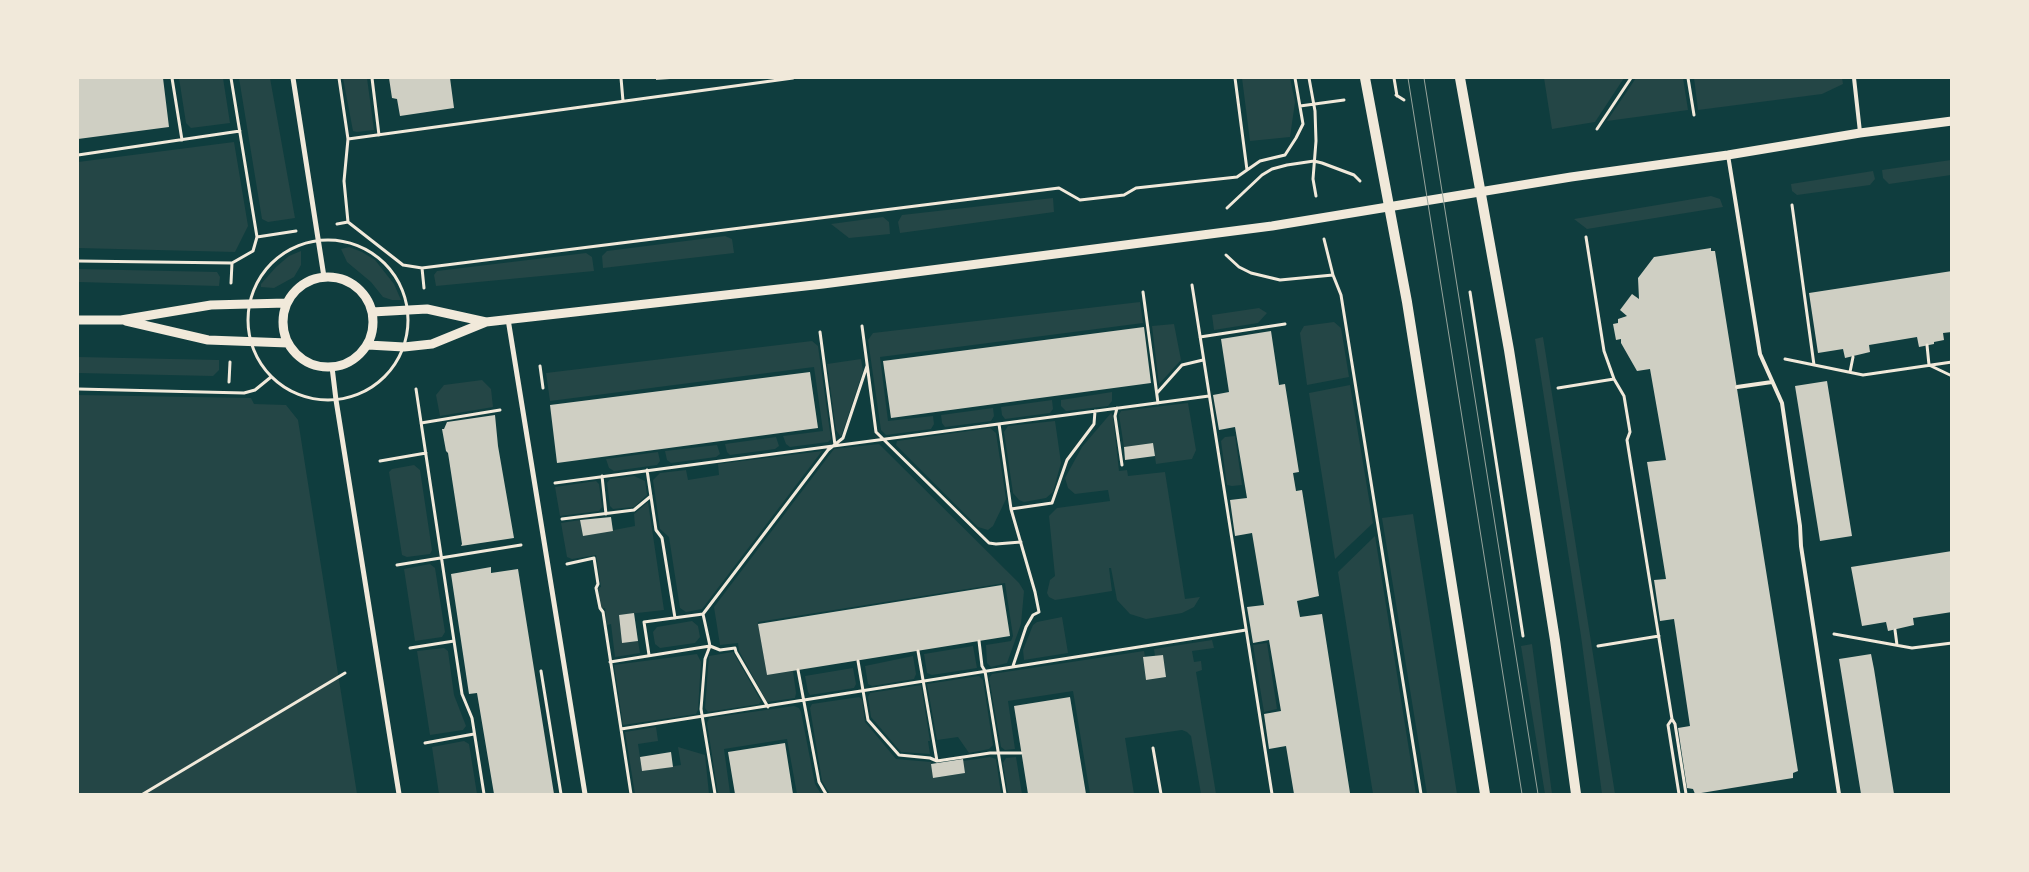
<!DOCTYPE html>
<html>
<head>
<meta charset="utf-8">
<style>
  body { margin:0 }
  #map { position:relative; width:2029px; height:872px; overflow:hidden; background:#0f3d3e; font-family:Mulish,sans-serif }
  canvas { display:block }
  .frame { position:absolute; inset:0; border:79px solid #f1e9da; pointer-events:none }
</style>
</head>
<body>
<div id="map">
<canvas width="2029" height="872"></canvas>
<div class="frame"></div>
</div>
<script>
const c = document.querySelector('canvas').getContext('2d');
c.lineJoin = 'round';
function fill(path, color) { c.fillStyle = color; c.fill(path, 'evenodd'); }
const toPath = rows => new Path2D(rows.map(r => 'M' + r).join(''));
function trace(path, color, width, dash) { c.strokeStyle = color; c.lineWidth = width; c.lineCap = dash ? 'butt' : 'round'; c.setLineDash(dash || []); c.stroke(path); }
fill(toPath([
  [179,78,223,78,230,123,191,128,186,123],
  [239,78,270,78,295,218,268,222,262,219],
  [343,78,367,78,374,130,357,132,353,131],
  [1242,78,1290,78,1295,102,1290,137,1250,141],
  [1544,78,1624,78,1595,122,1552,129],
  [1636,78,1683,78,1688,110,1607,121],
  [1694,78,1842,78,1843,84,1822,94,1698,110],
  [234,142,248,226,235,252,78,248,78,162],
  [1951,160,1951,175,1889,184,1883,178,1882,170],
  [1873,171,1875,179,1870,185,1797,195,1792,191,1791,184],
  [1711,196,1720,199,1723,207,1587,229,1574,219],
  [1053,198,1054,212,900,233,898,222,902,215],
  [883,217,889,222,890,234,849,238,831,224],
  [725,236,732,239,734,253,603,268,602,256,607,251],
  [349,247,362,252,375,260,394,284,401,300,392,300,383,297,371,282,347,262,341,249],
  [301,251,301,265,294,277,274,288,261,287,261,284,276,267,289,256],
  [586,253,592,257,594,271,436,286,434,275,437,271],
  [78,269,217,272,220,277,219,286,78,282],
  [1140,302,1143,323,880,357,888,421,933,416,934,424,931,429,886,435,881,430,868,340,873,333],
  [1259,308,1267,313,1258,323,1214,330,1212,315],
  [1334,322,1341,328,1349,377,1307,385,1300,333,1304,326],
  [1174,324,1181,360,1159,384,1152,326],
  [1543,337,1615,794,1602,794,1581,636,1535,339],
  [812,341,818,346,831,439,828,442,790,447,786,444,783,436,823,431,814,367,550,401,546,373],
  [78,357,219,360,219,370,213,376,78,373],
  [861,359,863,371,841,437,836,430,827,364],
  [482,380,491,389,493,407,440,416,436,395,444,385],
  [1350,385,1373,523,1335,559,1309,393],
  [1112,392,1112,401,1108,406,1066,411,1061,406,1061,400],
  [78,395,251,398,254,404,286,405,298,420,357,794,78,794],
  [1052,400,1053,409,1050,413,1005,419,1002,415,1001,407],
  [1188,403,1196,450,1192,459,1156,464,1153,443,1124,447,1119,415,1121,411],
  [993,408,994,416,991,421,945,427,942,423,941,415],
  [1111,413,1113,416,1119,471,1127,470,1128,476,1165,472,1185,599,1200,597,1194,607,1182,613,1146,619,1130,614,1117,600,1111,568,1109,568,1112,591,1055,600,1049,597,1047,593,1050,580,1055,576,1049,516,1057,508,1110,501,1108,490,1075,494,1068,488,1065,478,1082,447],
  [1055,421,1061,463,1053,492,1046,498,1024,502,1019,500,1013,493,1004,432,1008,426],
  [990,428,996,433,1006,499,993,526,988,530,978,527,896,445,897,441],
  [1235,436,1242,485,1232,486,1227,485,1221,441,1225,437],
  [776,437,779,446,775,449,730,455,727,452,725,444],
  [879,444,1019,583,1024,591,1021,624,1007,663,991,667,987,663,986,645,1011,641,1013,636,1005,583,758,622,767,675,793,671,796,693,795,698,767,702,739,651,738,643,720,645,714,607,834,449],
  [717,445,720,454,716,457,671,463,667,460,665,451],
  [822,451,702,609,686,612,680,608,669,537,660,529,653,480,660,473,686,470,688,480,719,475,718,464],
  [658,452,660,461,657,465,614,471,609,468,606,459],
  [414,465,420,470,432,550,430,554,407,557,402,555,389,472,392,469],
  [634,476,645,481,647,495,634,507,613,509,610,506,607,483,610,479],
  [596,481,599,484,602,507,599,511,560,516,555,487],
  [648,502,664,610,619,615,622,642,638,641,640,653,615,657,611,624,607,625,605,608,601,608,598,588,601,587,596,555,572,559,567,557,561,523,580,520,583,536,635,526,634,514],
  [1413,514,1457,794,1427,794,1382,518],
  [1375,536,1416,794,1373,794,1338,572],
  [430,564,435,568,445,632,442,637,415,641,404,569],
  [1062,617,1068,653,1024,660,1023,650,1033,625,1037,622],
  [692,621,698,626,700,637,695,643,660,648,655,644,653,632,657,627],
  [1212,640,1214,648,1192,651,1194,662,1201,661,1202,670,1196,672,1216,794,1201,794,1191,736,1187,732,1182,730,1125,738,1134,794,1090,794,1073,691,1008,701,1015,749,1005,750,1001,747,989,678,992,674,1144,651,1145,657,1143,658,1146,680,1166,677,1163,655,1155,656,1154,649],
  [1267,643,1277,709,1264,712,1253,645],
  [1532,644,1552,794,1545,794,1521,646],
  [973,646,977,668,932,675,927,673,924,654],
  [444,648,448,651,454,695,466,726,463,730,430,735,417,651],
  [733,652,761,701,759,704,708,712,705,708,709,656],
  [697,654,701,662,698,710,696,714,623,725,614,665],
  [913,656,916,674,914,679,872,686,868,684,865,666],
  [853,668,856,684,854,688,810,695,808,692,805,676],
  [979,676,983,680,993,745,989,749,969,753,958,737,937,740,927,684],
  [921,685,930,741,928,741,930,754,901,752,871,717,868,697,870,693],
  [859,697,862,699,865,722,896,759,931,762,934,778,965,773,963,761,990,757,996,759,1001,794,830,794,822,781,810,708,812,704],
  [794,706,799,708,801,712,815,784,821,794,797,794,787,739,724,749,730,793,718,794,707,723,709,718],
  [656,727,658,741,638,744,642,771,681,765,678,747,705,755,709,794,635,794,625,732],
  [464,741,469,744,477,794,439,794,432,747],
  [1016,757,1022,794,1008,794,1003,763,1006,758]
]), '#244646');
fill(toPath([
  [78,78,163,78,169,127,78,139],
  [389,78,450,78,454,108,400,116,397,99,392,98],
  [656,78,670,78,670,79,656,80],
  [1711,248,1711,251,1715,251,1798,771,1793,773,1793,778,1695,794,1693,789,1687,788,1678,728,1690,726,1674,619,1660,621,1654,580,1666,579,1647,462,1666,460,1650,369,1637,371,1621,343,1621,339,1616,340,1613,324,1618,323,1618,319,1627,316,1620,310,1632,294,1639,299,1638,278,1654,257],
  [1952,271,1952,332,1943,333,1944,340,1934,342,1934,344,1919,347,1917,337,1869,345,1870,352,1845,358,1843,349,1818,353,1809,293],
  [1144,327,1151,383,891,418,883,361],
  [1271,331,1279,385,1285,384,1299,472,1293,473,1296,491,1302,490,1319,596,1297,601,1300,617,1322,614,1350,793,1345,794,1294,794,1286,746,1269,749,1264,714,1281,711,1269,640,1253,643,1247,607,1264,605,1252,533,1235,536,1230,500,1247,498,1235,427,1219,430,1213,395,1229,392,1221,339],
  [810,372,818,428,557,463,550,405],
  [1827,381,1852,536,1820,541,1795,386],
  [495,415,498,446,514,538,461,546,462,544,448,453,446,451,442,429,444,429,447,422],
  [1153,443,1155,456,1125,460,1124,447],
  [611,517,613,531,583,536,580,520],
  [1952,551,1952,612,1913,618,1914,625,1888,631,1886,622,1862,626,1851,567],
  [491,567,491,573,518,569,554,794,494,794,477,693,469,694,451,574],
  [1002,585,1010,636,767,675,758,624],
  [634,613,638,641,622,643,619,615],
  [1871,654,1874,669,1894,794,1861,794,1839,659],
  [1163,655,1166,677,1146,680,1143,657],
  [1070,697,1086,794,1028,794,1014,706],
  [785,743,793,794,735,794,728,752],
  [671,752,673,767,642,771,640,757],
  [963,759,965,773,933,778,931,764]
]), '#cfcfc3');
trace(toPath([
  [172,78,182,140],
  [339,78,348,139,344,181,348,222],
  [372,78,379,135],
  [621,78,623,101],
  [1235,78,1247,170],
  [1309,78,1315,111,1316,141,1313,179,1316,196],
  [1394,78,1397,96],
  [1688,78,1694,115],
  [1396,95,1404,100],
  [1300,106,1344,100],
  [1597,129,1631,78],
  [348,139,793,78],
  [78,155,240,131],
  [1792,205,1814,365],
  [1227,208,1262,175,1272,169,1287,165,1314,161,1322,163,1354,175,1360,181],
  [337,224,348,222,403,265,422,268,1059,188,1080,200,1124,195,1136,188,1237,177,1260,161,1285,155,1296,138,1303,124,1295,78],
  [257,237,296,231],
  [1586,237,1604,351,1614,379,1624,396,1630,432,1627,440,1672,719,1668,725,1679,794],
  [1324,239,1333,275,1341,295,1421,794],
  '248 320a80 80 0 1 1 160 0a80 80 0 1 1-160 0Z',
  [1226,255,1239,267,1251,273,1280,280,1333,275],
  [78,261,232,263,253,251,257,237,231,78],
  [422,268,424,288],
  [231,283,232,263],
  [1192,285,1272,794],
  [1143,292,1158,403],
  [1470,292,1523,636],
  [862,326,876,432,989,543,996,544,1021,542],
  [820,332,835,445],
  [1200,337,1285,324],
  [1927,345,1929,365,1952,376],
  [1785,359,1863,375,1952,362],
  [540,366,543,388],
  [1850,372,1853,357],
  [229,382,230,362],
  [1558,388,1614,379],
  [78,389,244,393,255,390,271,377],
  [416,389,462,694,472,718,484,794],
  [1157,393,1182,365,1203,360],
  [1117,408,1115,416,1122,465],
  [421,423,500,410],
  [999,424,1011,509,1035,592,1039,612,1033,615,1026,627,1013,666],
  [380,461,426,453],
  [647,470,656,530,662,538,675,618],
  [602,476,606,514],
  [555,483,1209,396],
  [1011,509,1052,503,1067,460,1094,424,1095,411],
  [562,519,634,510,651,496],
  [567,564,594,558,598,584,596,588,600,608,603,612,631,794],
  [397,565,521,545],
  [1895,630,1897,645],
  [1834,634,1912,648,1952,643],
  [979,641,982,666,985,671,1005,794],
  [1598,646,1659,636],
  [410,648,454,641],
  [918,651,937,761],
  [649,655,644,622,703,614],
  [858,661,868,720,899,755,930,758,937,761,990,753,1021,753],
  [610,662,710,646,720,650,735,648,736,652,768,707],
  [798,670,819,782,826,794],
  [541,671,561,794],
  [1672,719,1675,724,1686,794],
  [621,729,1246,630],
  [425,743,474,734],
  [1153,748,1161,794],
  [143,794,345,673],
  [715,794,701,709,705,659,710,646,703,614,828,450,843,438,867,366]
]), '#f1e9da', 3);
trace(toPath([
  [1854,78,1860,132],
  [1728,155,1760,354,1782,403,1800,526,1801,546,1839,794],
  [1737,387,1772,382]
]), '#f1e9da', 4);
trace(toPath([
  [293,78,324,277],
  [508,319,585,794],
  [332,367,336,400,399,794]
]), '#f1e9da', 5);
trace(toPath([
  '283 322a45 45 0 1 1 90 0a45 45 0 1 1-90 0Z',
  [372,312,427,309,486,322,823,284,1272,226,1571,177,1728,155,1860,133,1952,121],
  [78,320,121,320,211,305,286,303],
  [126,321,208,340,288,343],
  [368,345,404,347,432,344,486,322]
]), '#f1e9da', 9);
trace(toPath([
  [1365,78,1407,302,1485,794],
  [1460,78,1509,350,1555,640,1576,794]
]), '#f1e9da', 10);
trace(toPath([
  [1408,78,1522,794],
  [1424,78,1538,794]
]), '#97a49c', 1);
</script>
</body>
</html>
